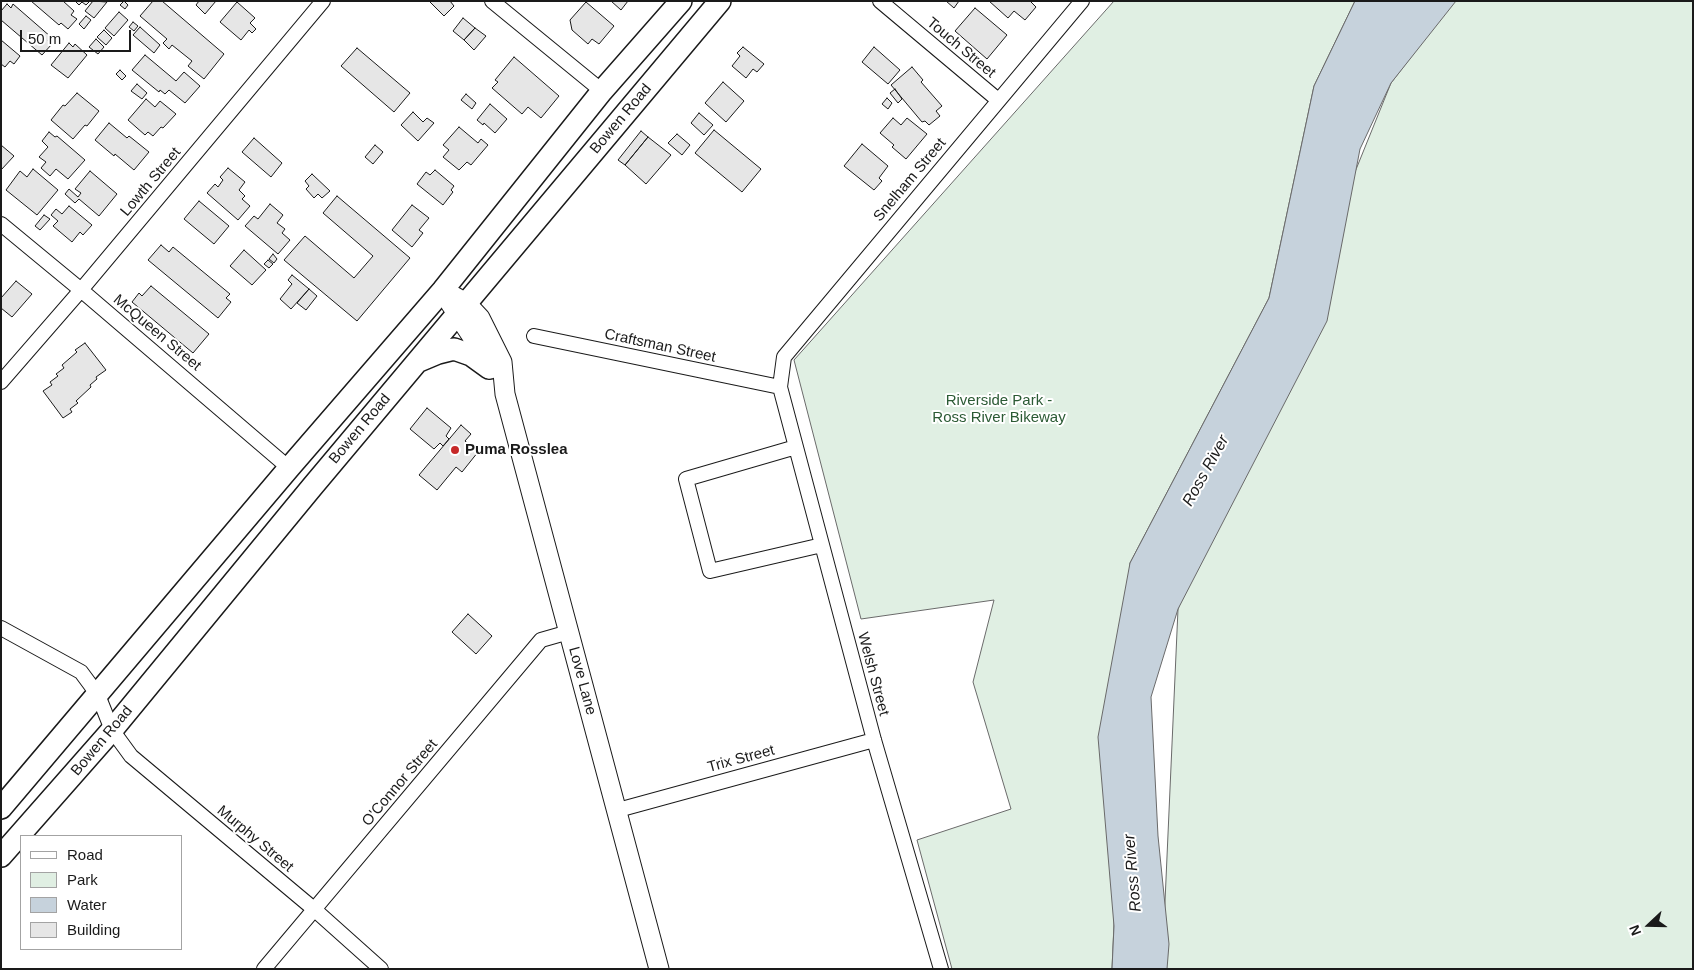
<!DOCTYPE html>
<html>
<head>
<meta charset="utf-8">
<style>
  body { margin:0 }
  #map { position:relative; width:1694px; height:970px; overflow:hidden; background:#fff; font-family:Helvetica,sans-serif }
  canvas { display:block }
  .frame { position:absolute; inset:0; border:2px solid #1a1a1a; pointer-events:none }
  .legend { position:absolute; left:20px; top:835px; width:162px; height:115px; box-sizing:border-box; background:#fff; border:1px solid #a3a3a3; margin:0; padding:6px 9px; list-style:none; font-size:15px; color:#1a1a1a }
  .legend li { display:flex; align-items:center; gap:10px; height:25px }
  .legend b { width:25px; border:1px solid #a3a3a3 }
  .north { position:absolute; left:1624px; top:900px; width:50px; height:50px; -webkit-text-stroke:4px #fff; paint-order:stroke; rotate:249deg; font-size:14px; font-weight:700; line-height:20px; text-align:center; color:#1a1a1a }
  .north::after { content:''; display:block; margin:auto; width:18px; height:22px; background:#1a1a1a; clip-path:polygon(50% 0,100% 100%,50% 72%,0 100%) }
  .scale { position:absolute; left:20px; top:30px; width:111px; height:22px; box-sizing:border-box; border:2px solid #1a1a1a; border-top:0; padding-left:6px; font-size:15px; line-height:18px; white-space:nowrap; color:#1a1a1a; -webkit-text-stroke:4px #fff; paint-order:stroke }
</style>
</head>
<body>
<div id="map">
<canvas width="1694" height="970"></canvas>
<div class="frame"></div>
<ul class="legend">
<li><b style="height:6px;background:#fff"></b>Road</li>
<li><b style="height:14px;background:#e0efe3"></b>Park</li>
<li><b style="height:14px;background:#c6d2dc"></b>Water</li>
<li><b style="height:14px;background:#e6e6e6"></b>Building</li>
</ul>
<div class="north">N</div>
<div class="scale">50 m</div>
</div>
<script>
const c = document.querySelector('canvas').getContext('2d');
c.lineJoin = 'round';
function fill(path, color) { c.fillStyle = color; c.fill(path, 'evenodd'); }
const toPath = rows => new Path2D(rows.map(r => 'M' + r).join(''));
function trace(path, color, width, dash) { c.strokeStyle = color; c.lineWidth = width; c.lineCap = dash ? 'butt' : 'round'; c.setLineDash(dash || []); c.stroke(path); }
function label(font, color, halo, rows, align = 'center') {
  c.font = font + ' Helvetica,sans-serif'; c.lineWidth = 4; c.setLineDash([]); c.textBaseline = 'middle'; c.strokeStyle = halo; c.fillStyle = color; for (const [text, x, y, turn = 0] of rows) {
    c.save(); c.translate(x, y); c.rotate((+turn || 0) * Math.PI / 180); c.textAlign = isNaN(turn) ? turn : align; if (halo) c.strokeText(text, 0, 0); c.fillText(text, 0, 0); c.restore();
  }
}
const green = toPath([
  [1114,1,1355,1,1314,86,1269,298,1130,563,1112,969,952,969,917,840,1011,809,973,682,994,600,861,619,794,360,1114,1],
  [1454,1,1693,1,1693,969,1162,969,1178,609,1391,83,1454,1]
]);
fill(green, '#e0efe3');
trace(green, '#6a6a6a', 1);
const water = toPath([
  [1355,1,1456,1,1391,83,1360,149,1327,321,1178,609,1151,697,1158,836,1169,944,1167,969,1112,969,1114,926,1098,737,1130,563,1269,298,1314,86,1355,1]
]);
fill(water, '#c6d2dc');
trace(water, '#6a6a6a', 1);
const building = toPath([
  [31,1,63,1,74,11,71,15,77,19,68,29,61,23,59,25,31,1],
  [75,1,90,1,86,5,82,2,79,5,75,1],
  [93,1,107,2,94,18,85,11,93,1],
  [124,1,128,5,125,9,120,5,124,1],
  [153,1,162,1,224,54,204,79,188,66,192,61,172,45,169,49,163,43,167,39,140,16,153,1],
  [199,1,216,1,205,14,196,5,199,1],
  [429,1,450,1,454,6,444,16,429,1],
  [611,1,628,1,621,10,611,1],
  [946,1,959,1,954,8,946,1],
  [989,1,1030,1,1036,7,1025,20,1014,11,1008,18,989,1],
  [237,2,255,18,250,23,256,29,252,33,249,30,241,40,220,22,237,2],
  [586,2,614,26,599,44,592,39,588,44,572,30,570,20,586,2],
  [7,4,11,8,13,4,51,37,48,41,52,44,42,55,1,20,1,11,7,4],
  [975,8,1007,35,987,59,955,31,975,8],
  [119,12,128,20,114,36,105,28,119,12],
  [86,16,91,20,84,29,79,24,86,16],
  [463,18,475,28,464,40,453,31,463,18],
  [133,22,138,26,134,31,129,27,133,22],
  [140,27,160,45,154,53,133,35,140,27],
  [475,28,486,36,474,50,464,40,475,28],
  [104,30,112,38,106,45,97,37,104,30],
  [96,39,104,47,98,54,89,47,96,39],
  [1,40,20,56,14,64,10,61,5,67,1,64,1,40],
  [69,43,73,47,75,44,87,55,68,78,51,65,69,43],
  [743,47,764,64,757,72,753,69,746,78,732,66,740,56,737,53,743,47],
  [874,47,900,70,888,84,862,62,874,47],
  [357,48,410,93,394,112,341,66,357,48],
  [145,55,176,81,184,72,200,86,185,103,169,90,165,94,160,90,159,92,132,70,145,55],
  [514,57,559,96,541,118,528,107,522,114,492,88,498,82,495,80,514,57],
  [912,67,923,80,921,82,942,106,936,111,940,116,929,125,925,121,922,122,891,85,912,67],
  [120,70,126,76,122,80,116,74,120,70],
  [723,82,744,101,726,122,705,103,723,82],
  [137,84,147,93,142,99,131,91,137,84],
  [895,89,902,99,898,103,890,93,895,89],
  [77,93,99,111,87,126,85,125,73,139,51,120,63,105,65,106,77,93],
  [466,94,476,103,472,109,461,100,466,94],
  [887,98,892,103,888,109,882,104,887,98],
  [146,99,155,107,160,101,176,114,163,128,161,127,153,136,148,132,145,135,128,120,146,99],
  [490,104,507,119,495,133,484,123,483,125,477,120,490,104],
  [413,112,423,122,427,118,434,123,418,141,401,125,413,112],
  [699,113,713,125,704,135,691,123,699,113],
  [893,118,901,125,907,118,927,134,906,159,892,147,894,145,880,133,893,118],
  [109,123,127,138,129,136,149,152,134,170,115,154,114,156,95,140,109,123],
  [459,127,478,143,481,139,488,145,471,165,467,162,459,170,443,157,449,150,443,145,459,127],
  [714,130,761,169,742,192,695,153,714,130],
  [641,131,648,137,625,165,618,160,641,131],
  [49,132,55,137,57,136,85,160,68,179,56,169,50,176,41,168,46,162,39,157,48,147,42,141,49,132],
  [677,134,690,145,682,155,668,143,677,134],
  [648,137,671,155,646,184,625,165,648,137],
  [254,138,282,163,271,177,242,152,254,138],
  [862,144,888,166,879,178,882,181,874,190,844,166,862,144],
  [1,145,14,156,1,170,1,145],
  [375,145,383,152,373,164,365,157,375,145],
  [228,168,245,182,239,190,245,196,242,199,250,206,238,220,207,193,215,184,218,187,223,180,220,177,228,168],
  [33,169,58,190,37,215,6,190,20,171,27,177,33,169],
  [435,170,454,186,451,190,453,192,443,205,417,184,426,172,430,175,435,170],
  [90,171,117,194,99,216,79,199,75,203,65,194,69,189,78,197,81,193,75,189,90,171],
  [312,174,330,191,322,198,318,194,314,198,306,189,309,186,305,181,312,174],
  [337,196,410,258,357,321,284,260,305,236,354,278,373,256,323,213,337,196],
  [199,201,229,226,214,244,184,219,199,201],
  [270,204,283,215,277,223,285,229,282,233,290,240,278,254,245,226,254,216,258,219,270,204],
  [412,205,429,218,419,230,423,233,412,247,392,230,412,205],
  [69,206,92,225,83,235,80,232,72,242,53,226,58,221,51,215,56,209,62,214,69,206],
  [44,215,50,219,40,230,35,226,44,215],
  [161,245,169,252,173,247,230,294,226,298,231,302,218,318,148,260,161,245],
  [244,250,266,270,252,285,230,266,244,250],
  [273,254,277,259,274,263,269,259,273,254],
  [268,260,273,264,269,268,264,264,268,260],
  [292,275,309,289,291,309,280,299,292,284,288,280,292,275],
  [16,281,32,294,12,317,1,308,1,298,16,281],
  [151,286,209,334,193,353,132,302,139,293,142,296,151,286],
  [309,289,317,296,306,310,297,303,309,289],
  [85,343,106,370,96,377,97,379,90,385,91,387,76,401,78,403,70,409,72,412,63,418,43,391,52,385,50,382,58,376,56,374,64,368,62,365,77,352,75,350,85,343],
  [427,408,451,428,446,436,449,439,443,446,440,443,434,449,410,429,427,408],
  [461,425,471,434,465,441,478,452,462,472,456,467,437,490,419,475,461,425],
  [468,614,492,636,476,654,452,632,468,614]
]);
fill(building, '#e6e6e6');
trace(building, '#1a1a1a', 1);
const street = toPath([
  [492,1,602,91],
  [880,1,998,100],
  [1,224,81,290,289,468],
  [534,336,780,387],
  [1,382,81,290,323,1],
  [796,447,686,479,710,571,822,545],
  [1,628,81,672,98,695,112,730,131,756,315,910,381,969],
  [618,810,874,740],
  [264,969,541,640,569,632],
  [941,969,874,740,780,387,784,357,1082,1]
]);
const secondary = toPath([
  [443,290,466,303,480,318,502,362,505,394,659,969],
  [450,303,471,335,490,369]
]);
const primary = toPath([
  [419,361,438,353,454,349,471,355,489,368],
  [1,808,289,468,443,290,602,91,681,1],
  [1,856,112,730,312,487,720,1]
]);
trace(street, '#1a1a1a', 16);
trace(secondary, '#1a1a1a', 21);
trace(primary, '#1a1a1a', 24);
trace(street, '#fff', 14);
trace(secondary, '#fff', 19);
trace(primary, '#fff', 21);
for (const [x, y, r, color] of [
  [455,450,5,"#c62828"]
]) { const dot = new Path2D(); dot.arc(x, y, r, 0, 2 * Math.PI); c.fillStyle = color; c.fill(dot); trace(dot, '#fff', 2); }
label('15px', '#1a1a1a', '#fff', [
  ["Touch Street",961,48,40],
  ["Bowen Road",621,119,-50],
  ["Snelham Street",910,180,-50],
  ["Lowth Street",151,182,-50],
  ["McQueen Street",157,333,40],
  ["Craftsman Street",660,346,12],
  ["Bowen Road",360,429,-50],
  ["Welsh Street",873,674,75],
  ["Love Lane",582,681,75],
  ["Bowen Road",102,741,-50],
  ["Trix Street",741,759,-15],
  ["O'Connor Street",400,783,-50],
  ["Murphy Street",255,839,40]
]);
label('15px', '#2b5a34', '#fff', [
  ["Riverside Park -",999,401],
  ["Ross River Bikeway",999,418]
]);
label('bold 15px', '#1a1a1a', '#fff', [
  ["Puma Rosslea",465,450]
], 'left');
label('italic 16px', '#1a1a1a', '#fff', [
  ["Ross River",1206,471,-61],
  ["Ross River",1133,873,-95]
]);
</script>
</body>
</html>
